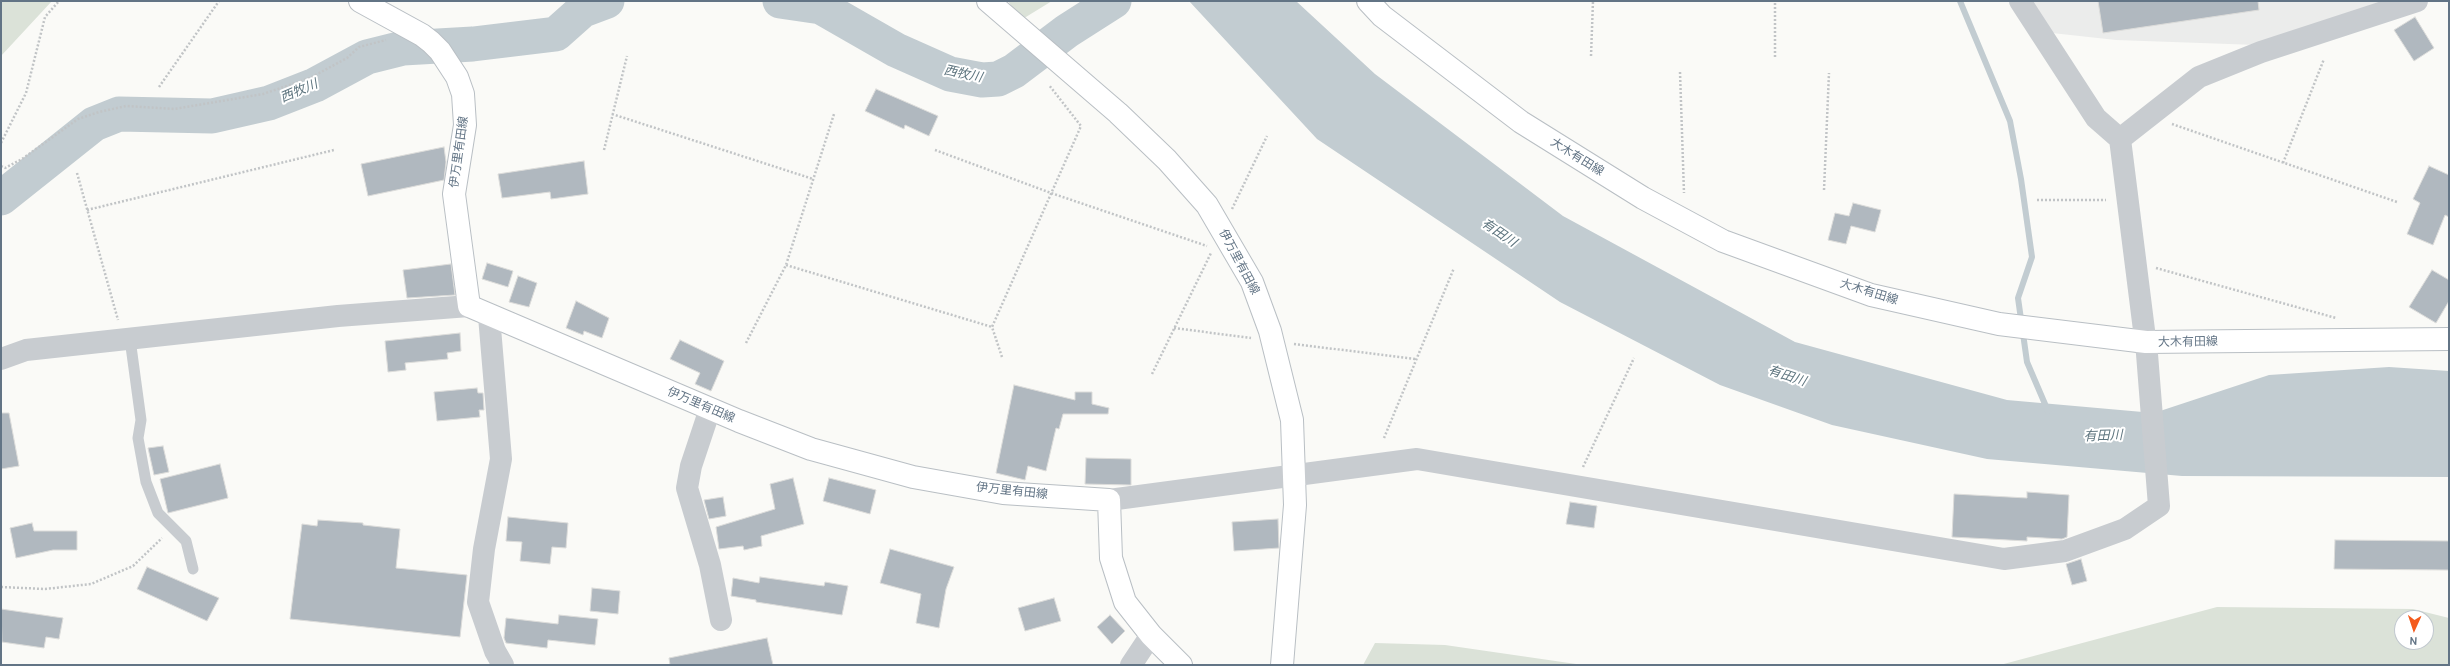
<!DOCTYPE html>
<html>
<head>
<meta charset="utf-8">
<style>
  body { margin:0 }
  #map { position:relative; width:2450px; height:666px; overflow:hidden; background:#fafaf7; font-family:Cabin,sans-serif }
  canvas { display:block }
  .frame { position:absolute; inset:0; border:2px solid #627485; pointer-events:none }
  .north { position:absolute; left:2394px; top:610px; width:40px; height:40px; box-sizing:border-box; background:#fff; border:1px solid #c0c7ce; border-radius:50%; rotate:183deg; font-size:11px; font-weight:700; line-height:16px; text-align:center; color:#627485 }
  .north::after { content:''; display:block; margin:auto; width:14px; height:18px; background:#f45b1d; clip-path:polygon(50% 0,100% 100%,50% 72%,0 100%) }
</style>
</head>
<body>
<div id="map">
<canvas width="2450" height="666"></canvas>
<div class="frame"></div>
<div class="north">N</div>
</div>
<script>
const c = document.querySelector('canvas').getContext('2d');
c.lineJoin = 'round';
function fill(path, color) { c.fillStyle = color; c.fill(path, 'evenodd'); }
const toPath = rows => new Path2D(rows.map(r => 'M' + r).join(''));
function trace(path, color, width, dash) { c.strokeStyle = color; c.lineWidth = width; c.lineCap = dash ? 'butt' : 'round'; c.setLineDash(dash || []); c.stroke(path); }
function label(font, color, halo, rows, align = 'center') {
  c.font = font + ' Cabin,"Noto Sans JP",sans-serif'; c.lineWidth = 4; c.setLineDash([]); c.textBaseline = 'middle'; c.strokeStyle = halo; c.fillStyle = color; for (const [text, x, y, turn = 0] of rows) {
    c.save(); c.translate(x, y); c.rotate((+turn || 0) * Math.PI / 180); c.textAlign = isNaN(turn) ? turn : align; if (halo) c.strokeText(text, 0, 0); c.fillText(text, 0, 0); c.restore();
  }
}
fill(toPath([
  [2032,1,2401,1,2257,45,2116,40,2052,33]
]), '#ebeceb');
fill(toPath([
  [1,1,52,1,1,56],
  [1008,1,1052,1,1021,20],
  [2217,607,2413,609,2449,618,2449,665,2000,665],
  [2402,618,2426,618,2426,642,2402,642],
  [1375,643,1445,645,1583,665,1363,665]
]), '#dbe2d8');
fill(toPath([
  [1189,1,1296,1,1375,74,1563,216,1795,342,2007,400,2154,413,2269,375,2389,367,2449,371,2449,477,2182,476,1987,459,1832,425,1720,385,1560,302,1317,139]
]), '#c2ccd1');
trace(toPath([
  [1960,1,2010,121,2021,179,2032,257,2018,298,2027,362,2048,411]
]), '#c2ccd1', 6);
trace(toPath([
  [780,1,821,7,896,50,950,74,982,80,998,79,1014,71,1067,31,1114,1],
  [1,198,94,124,119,114,212,116,269,103,315,85,367,57,403,48,473,44,556,34,583,10,607,1]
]), '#c2ccd1', 35);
const building = toPath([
  [2098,1,2258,1,2259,10,2103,33,2098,1],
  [2415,17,2434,48,2414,61,2394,30,2415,17],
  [876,89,938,116,929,136,905,125,904,129,865,111,876,89],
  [444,147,446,162,444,180,368,196,361,164,444,147],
  [584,161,588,194,551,199,550,192,502,198,498,174,584,161],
  [2429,166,2449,175,2449,217,2445,215,2433,245,2407,234,2420,203,2413,199,2429,166],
  [1853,203,1881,210,1875,232,1851,226,1846,244,1828,240,1835,213,1849,216,1853,203],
  [487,263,513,271,508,287,482,279,487,263],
  [451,264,455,295,407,298,403,270,451,264],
  [2432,270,2449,280,2449,301,2436,323,2409,307,2432,270],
  [518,276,537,283,529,307,509,302,518,276],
  [576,301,609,318,602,338,584,331,583,335,566,328,576,301],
  [460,333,461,351,447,353,448,359,405,363,406,370,388,372,385,341,460,333],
  [680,340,724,361,711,391,695,384,700,373,670,359,680,340],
  [1014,385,1075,400,1075,392,1092,392,1092,404,1109,408,1108,414,1063,414,1059,429,1056,428,1046,471,1028,466,1025,480,996,473,1014,385],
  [477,388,478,393,483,393,484,410,479,410,480,417,437,421,434,392,477,388],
  [1,413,9,413,19,466,1,469,1,413],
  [163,446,169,472,154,475,148,448,163,446],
  [1086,458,1131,459,1131,485,1085,484,1086,458],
  [220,464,228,498,168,513,160,479,220,464],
  [793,478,804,524,761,536,762,546,744,550,743,546,719,549,716,527,775,509,770,484,793,478],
  [829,478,876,490,870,514,823,501,829,478],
  [2027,492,2069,495,2067,537,2062,539,2027,537,2027,541,1952,537,1954,494,2027,498,2027,492],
  [723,497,726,516,709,519,704,500,723,497],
  [1570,502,1597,506,1594,528,1566,524,1570,502],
  [508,517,568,523,566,548,552,547,550,564,520,561,522,542,506,541,508,517],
  [1278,519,1279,548,1234,551,1232,522,1278,519],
  [318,520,363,523,363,525,400,529,396,568,467,575,460,637,290,619,302,524,317,526,318,520],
  [32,523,34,531,77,531,77,550,53,550,16,558,10,528,32,523],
  [2335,540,2449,541,2449,570,2334,569,2335,540],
  [890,549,954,567,946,589,939,628,916,623,921,594,880,583,890,549],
  [2081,559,2087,581,2072,585,2066,564,2081,559],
  [147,567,219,598,207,621,137,589,147,567],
  [760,577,824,586,825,582,848,586,842,615,756,602,756,600,731,596,733,578,759,583,760,577],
  [592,588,620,591,618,614,590,611,592,588],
  [1054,598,1061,621,1025,631,1018,608,1054,598],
  [1,609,63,618,59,639,46,637,44,648,2,642,1,609],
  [559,615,598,619,595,645,548,640,547,648,506,643,504,638,506,618,558,624,559,615],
  [1110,615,1125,631,1112,644,1097,627,1110,615],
  [767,638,773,665,670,665,669,658,767,638]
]);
fill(building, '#b0b8bf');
trace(building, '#dcdcda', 1);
const secondary = toPath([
  [360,1,422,35,431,42,440,51,457,77,463,94,465,125,454,194,469,306,739,421,811,449,913,477,1003,493,1109,500,1111,558,1125,602,1151,635,1181,665],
  [988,1,1118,113,1167,160,1207,205,1252,282,1270,331,1292,420,1295,505,1282,665],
  [1368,1,1382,16,1521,122,1643,198,1723,241,1871,295,1999,324,2146,342,2449,339]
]);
trace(secondary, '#b9bfc4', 24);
trace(toPath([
  [1591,56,1593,1],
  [1775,57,1775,1],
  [1680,72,1684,193],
  [159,87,219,1],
  [612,114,813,179],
  [2172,124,2397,202],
  [1,143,26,93,45,17,59,1],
  [604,150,627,56],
  [935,150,1051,193,1207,246],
  [2283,163,2324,59],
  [1,166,5,168,22,159,78,119,99,112,126,106,174,109,263,94,310,78,347,58,359,47,386,40],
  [77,173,118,320],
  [1824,190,1829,73],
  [2037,200,2106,200],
  [1232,209,1267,136],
  [87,210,334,150],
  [786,265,992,327],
  [2156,268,2336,318],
  [1174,328,1251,338],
  [746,343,786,265,834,114],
  [1294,344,1416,359],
  [1002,357,992,327,1081,126,1049,85],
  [1152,374,1211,253],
  [1384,438,1454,268],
  [1583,467,1634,358],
  [1,587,45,589,91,584,133,566,162,538]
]), '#c1c4c6', 2.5, [2, 2]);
trace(toPath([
  [130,339,141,420,138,438,146,482,158,513,186,541,193,569]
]), '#c8ccd0', 11);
trace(toPath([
  [2120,139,2199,77,2261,52,2417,1],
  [489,316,501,459,484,549,478,602,495,651,503,665],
  [1,359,26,350,338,316,469,306],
  [710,409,691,466,687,488,710,565,721,620],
  [1109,500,1417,459,2004,559,2065,551,2125,529,2159,506,2147,354,2120,139,2096,118,2020,1],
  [1131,665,1151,635]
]), '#c8ccd0', 22);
trace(secondary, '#fff', 22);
label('12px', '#627485', '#fff', [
  ["伊万里有田線",459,152,-82],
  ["大木有田線",1577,157,32],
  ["伊万里有田線",1239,262,62],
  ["大木有田線",1869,292,17],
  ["大木有田線",2188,342,-1],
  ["伊万里有田線",701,405,23],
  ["伊万里有田線",1012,491,6]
]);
label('italic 13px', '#5d747e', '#fff', [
  ["西牧川",963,74,12],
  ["西牧川",299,91,-23],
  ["有田川",1499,233,34],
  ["有田川",1787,376,18],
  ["有田川",2103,436,-2]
]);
</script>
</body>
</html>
